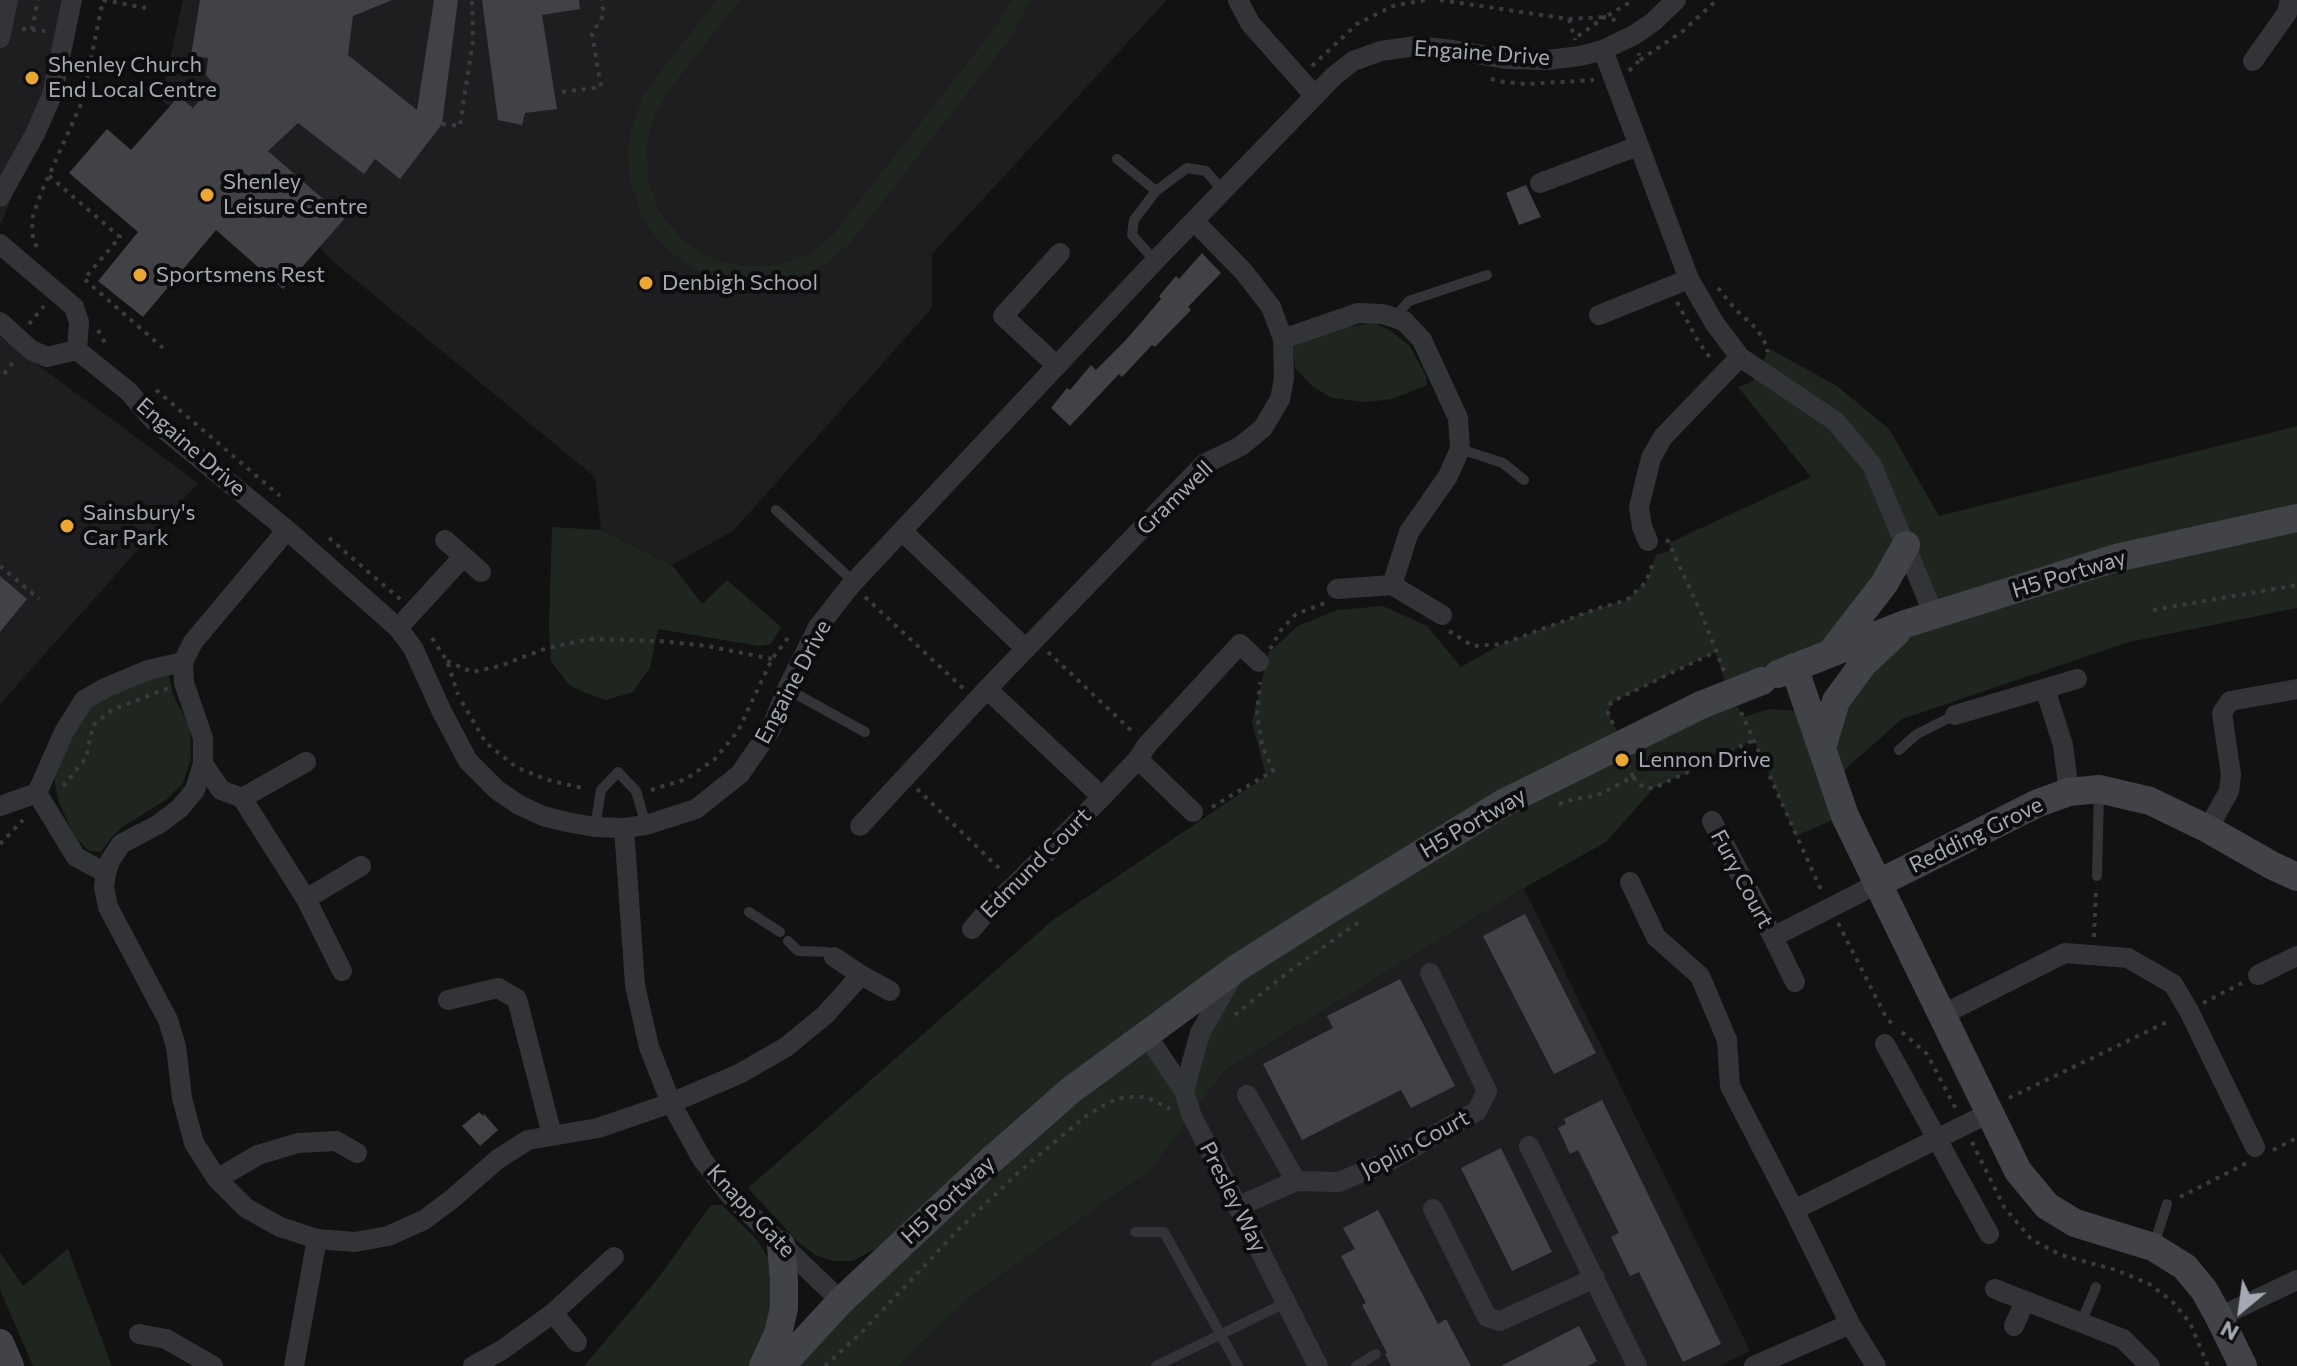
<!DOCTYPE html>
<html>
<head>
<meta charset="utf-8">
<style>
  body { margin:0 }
  #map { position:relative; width:2297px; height:1366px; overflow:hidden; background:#121213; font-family:Commissioner,sans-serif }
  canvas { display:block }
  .north { position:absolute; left:2201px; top:1270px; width:80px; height:80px; -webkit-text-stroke:6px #0d0d0e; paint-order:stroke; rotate:209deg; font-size:22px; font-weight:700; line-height:32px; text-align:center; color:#a4a9b4 }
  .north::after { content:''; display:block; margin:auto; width:28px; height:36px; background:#a4a9b4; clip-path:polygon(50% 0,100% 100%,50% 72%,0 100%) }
</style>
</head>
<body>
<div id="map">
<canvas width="2297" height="1366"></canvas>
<div class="north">N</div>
</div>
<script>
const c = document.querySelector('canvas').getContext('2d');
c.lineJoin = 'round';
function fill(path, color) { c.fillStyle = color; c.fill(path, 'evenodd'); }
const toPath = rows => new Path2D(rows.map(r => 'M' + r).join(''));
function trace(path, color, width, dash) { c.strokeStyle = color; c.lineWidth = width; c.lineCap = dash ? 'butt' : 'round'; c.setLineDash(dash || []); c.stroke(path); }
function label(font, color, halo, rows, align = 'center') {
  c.font = font + ' Commissioner,sans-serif'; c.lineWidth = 8; c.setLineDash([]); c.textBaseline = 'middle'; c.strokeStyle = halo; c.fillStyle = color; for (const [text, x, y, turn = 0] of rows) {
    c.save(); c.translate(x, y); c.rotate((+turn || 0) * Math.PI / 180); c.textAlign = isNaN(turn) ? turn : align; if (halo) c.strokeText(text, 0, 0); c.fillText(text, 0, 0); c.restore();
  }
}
fill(toPath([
  [0,0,69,0,57,74,4,217,0,224],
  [183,0,1167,0,932,254,932,308,733,531,672,565,601,530,595,477,330,259,262,177,161,100],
  [0,337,198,483,0,704],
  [1524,888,1750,1351,1719,1366,898,1366,967,1299,1152,1169,1224,1071]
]), '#1e1e20');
fill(toPath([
  [717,0,740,0,670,89,657,111,650,129,647,149,648,179,658,208,666,221,684,241,695,249,722,262,751,267,778,265,802,257,813,251,834,234,997,25,1012,0,1031,0,1012,36,850,243,827,263,814,271,787,281,756,285,729,282,715,278,694,269,673,254,654,235,642,216,629,177,628,146,631,130,642,99,651,84],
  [1374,323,1391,331,1409,345,1426,376,1427,385,1392,399,1365,402,1332,398,1312,386,1295,368,1293,346,1342,328],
  [1768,348,1837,386,1889,429,1939,516,2297,426,2297,608,2129,642,1902,719,1832,781,1833,820,1796,836,1754,740,1654,788,1606,842,1524,888,1224,1071,1152,1169,967,1299,898,1366,781,1366,979,1169,875,1249,853,1261,833,1261,815,1255,796,1240,748,1188,1053,920,1266,776,1252,722,1269,652,1298,626,1337,610,1383,606,1427,626,1461,667,1502,644,1596,609,1627,600,1646,582,1656,555,1672,550,1669,543,1811,477,1738,387,1752,382,1761,369],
  [1906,546,1933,615,1836,701,1796,711,1769,709,1744,717,1732,699,1833,651],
  [1715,652,1731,699,1623,743,1608,713,1612,702],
  [1236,970,1183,1089,1147,1034],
  [552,527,601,530,672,565,702,604,727,580,781,627,771,644,759,646,658,629,650,668,633,692,606,700,588,694,569,685,551,661,549,627],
  [168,670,173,695,190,727,191,758,183,783,166,800,122,827,111,838,101,852,89,851,75,837,58,800,54,778,72,730,89,708,106,694],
  [711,1205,722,1205,757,1240,770,1261,777,1303,752,1366,584,1366,655,1282],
  [68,1249,112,1366,33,1366,0,1290,0,1253,23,1286]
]), '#1e261f');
fill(toPath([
  [200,0,392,0,353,16,348,55,417,110,434,0,458,0,442,124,400,179,375,159,364,174,298,123,268,151,345,218,283,289,216,230,143,317,98,281,138,232,69,173,107,129,131,150,179,96,193,108,214,84,206,75,208,58,191,55],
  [482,0,579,0,580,9,542,15,557,109,525,113,522,125,498,120],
  [1526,185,1541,217,1519,225,1506,193],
  [1202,253,1221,273,1188,307,1191,310,1155,347,1152,345,1122,377,1119,374,1070,426,1051,408,1067,388,1070,390,1091,365,1096,370,1125,341,1161,299,1159,296,1176,276,1179,279],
  [0,576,27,599,0,632],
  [1525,914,1596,1053,1554,1074,1483,936],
  [1400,979,1455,1086,1411,1108,1401,1090,1302,1140,1263,1064,1333,1028,1327,1016],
  [1602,1100,1721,1344,1683,1362,1639,1272,1630,1276,1611,1237,1619,1233,1578,1150,1570,1154,1558,1128,1566,1124,1564,1119],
  [479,1112,483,1116,484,1114,498,1130,480,1146,462,1126],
  [1501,1148,1552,1252,1512,1271,1461,1168],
  [1378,1210,1438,1324,1446,1319,1471,1366,1391,1366,1385,1354,1387,1353,1362,1305,1366,1303,1341,1256,1355,1249,1343,1228],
  [1579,1326,1597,1361,1588,1366,1501,1366]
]), '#414246');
trace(toPath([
  [103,0,146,8],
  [1440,0,1569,19,1605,17,1634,0],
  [1569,19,1575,40],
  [22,29,45,31],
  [32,30,38,0],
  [1578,36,1605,17,1618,21],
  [1640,60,1683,31,1717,0],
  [1312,66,1357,24,1393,6,1425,0],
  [1629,71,1640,60,1639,53],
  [1491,79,1504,82,1526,84,1594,80],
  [562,92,601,87,592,34,604,14,601,0],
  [442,124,460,126,473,40,472,0],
  [49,176,120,237,84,279,163,348],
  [37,247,33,240,32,219,41,193,82,102,103,0],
  [1718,288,1735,309,1757,329,1768,348,1767,352],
  [1677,302,1698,341,1711,359],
  [29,324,44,306],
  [98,330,107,347],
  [4,374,14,361],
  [156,390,280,496],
  [329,538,401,600],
  [1667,539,1702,615,1724,671],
  [0,566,39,599],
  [865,597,964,689],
  [2153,610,2297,585],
  [1449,631,1473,646,1502,644,1596,609,1627,600,1646,582,1654,560],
  [432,638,447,661,458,695],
  [1270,649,1281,630,1296,614,1325,603],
  [1048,652,1135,734],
  [447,661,472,672,500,666,547,648,590,639,660,641,707,646,772,659],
  [462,702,486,743,516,767,548,780,586,789],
  [1741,712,1821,890],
  [1613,724,1608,713,1611,702,1715,652],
  [1633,777,1644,788,1654,788,1754,740],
  [63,786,86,758,93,725,112,710,168,688],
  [917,789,1003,872],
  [651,790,686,779,715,759,738,731,772,659,788,638],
  [1559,804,1574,799,1596,796,1633,777,1629,766],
  [1212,807,1273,771,1262,745,1257,715,1260,682],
  [0,844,23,820],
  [1838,923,1887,1019,1895,1026],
  [2094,937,2096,890],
  [2203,1003,2242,983],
  [1235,1015,1292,969,1359,922],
  [1902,1032,1927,1054,1956,1109],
  [2009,1098,2171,1020],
  [1972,1142,2004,1207,2032,1240,2061,1255,2116,1270,2149,1284,2172,1301,2190,1323,2208,1366],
  [2273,1150,2297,1138],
  [2180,1197,2247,1163],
  [825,1366,863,1331,961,1227,1020,1171,1087,1115,1110,1102,1124,1097,1146,1097,1170,1109]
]), '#393b3f', 4, [4, 6]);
trace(toPath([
  [1117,159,1156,191],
  [1155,261,1132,235,1134,220,1156,191,1187,168,1206,171,1223,191],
  [1394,318,1409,301,1487,275],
  [1460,449,1503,463,1524,480],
  [776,510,854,582],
  [787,689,865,732],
  [1899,750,1917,734,1955,715],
  [595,827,601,790,618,772,636,791,646,825],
  [2097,876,2099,790],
  [749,912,780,932],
  [788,941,798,951,827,952,834,957],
  [1135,1232,1164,1232,1238,1366],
  [2154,1245,2167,1204],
  [2081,1323,2096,1287],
  [1156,1366,1285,1303],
  [1356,1366,1376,1354]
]), '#333438', 10);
trace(toPath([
  [1238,0,1250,23,1314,95],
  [0,38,8,0],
  [1603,50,1689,279,1715,324,1740,357,1835,421,1872,465,1934,615],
  [2253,61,2287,13,2290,0],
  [1540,183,1638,146],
  [0,197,35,134,52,95,72,0],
  [0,244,74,307,79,322,77,350],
  [1599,315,1689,279],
  [0,322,31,350,47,357,77,350],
  [1283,339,1358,313,1383,314,1404,321,1422,340,1458,418,1460,449,1448,476,1409,532,1392,585,1337,589],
  [77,350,128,391,155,422,287,530,398,628,413,648,442,712,468,761,497,790,519,805,543,816,567,822,595,827,624,828,646,825,696,809,740,774,771,729,787,689,818,627,851,585,1155,261,1334,76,1353,61,1381,51,1416,46,1453,50,1506,59,1548,60,1580,56,1603,50,1634,35,1653,22,1676,0],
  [1057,366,1003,316,1060,253],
  [287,530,193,642,183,662,184,683,203,738,203,764,195,790,180,808,159,824,121,844,110,861,106,873,104,887,108,907,168,1020,176,1046,182,1098,194,1143,217,1179,246,1208,280,1227,317,1239,355,1242,388,1236,424,1220,452,1199,498,1159,528,1140,598,1128,671,1103,739,1074,786,1047,825,1015,861,975,890,991],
  [902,531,1026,649],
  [445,540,481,572],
  [1648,541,1642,527,1639,507,1651,458,1663,437,1740,357],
  [1392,585,1442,615],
  [398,628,463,557],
  [2045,689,2063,745,2069,792],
  [1955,715,2077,679],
  [1138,759,1147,745,1240,644,1259,662],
  [203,764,221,790,242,798,306,762],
  [37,793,76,857,106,873],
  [1102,797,1138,759,1193,812],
  [242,798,306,899,361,866],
  [0,806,37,793,64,732,84,700,105,688,148,670,183,662],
  [1712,821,1773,937,1877,884],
  [860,826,987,689,1204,464,1241,446,1263,428,1280,399,1284,379,1283,339,1271,307,1244,272,1195,222],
  [624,828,635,985,649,1047,671,1103,702,1159,729,1194,841,1301],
  [2208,829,2229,791,2231,775,2222,713,2230,701,2297,689],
  [1630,882,1656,937,1700,976,1727,1040,1730,1086,1794,1210,1991,1112],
  [306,899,342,971],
  [972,929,990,908,1016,884,1102,797,987,689],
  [1773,937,1795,982],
  [834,957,861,975],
  [2258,975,2297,956],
  [448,1000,498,988,517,999,552,1135],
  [1942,1015,2065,953,2128,958,2173,984,2189,1011,2255,1147],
  [1146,1034,1184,1091,1191,1114,1318,1366],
  [1885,1044,1989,1234],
  [1184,1091,1200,1033,1233,975],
  [1529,1146,1637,1366],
  [217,1179,258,1155,298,1143,336,1141,357,1153],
  [1296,1181,1339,1182,1391,1160,1477,1111,1487,1091,1430,973],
  [1239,1206,1296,1181,1247,1095],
  [1433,1209,1487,1317,1500,1321,1595,1278],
  [1995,1289,2123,1339,2150,1366],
  [553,1313,577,1342],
  [2219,1317,2297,1280],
  [1850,1324,1876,1366],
  [2014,1326,2025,1301],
  [139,1334,166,1339,213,1366],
  [294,1366,317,1239],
  [473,1366,502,1350,553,1313,614,1257],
  [1754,1366,1850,1324,1794,1210]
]), '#333438', 20);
trace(toPath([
  [1833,650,1884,584,1906,545],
  [1794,667,1845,816,2018,1171,2047,1206,2075,1223,2153,1247,2185,1267,2204,1290,2219,1317,2243,1366],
  [1778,674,1905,624,2116,558,2297,518],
  [1822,748,1836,701,1863,664,1896,633],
  [1877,884,2038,803,2069,792,2099,789,2150,801,2208,829,2273,866,2297,877],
  [0,1343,10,1366],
  [763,1366,778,1334,784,1308,784,1280,781,1245],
  [781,1366,841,1301,989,1162,1071,1090,1237,968,1324,913,1505,802,1701,705]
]), '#414348', 28);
trace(toPath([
  [1701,705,1762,681]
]), '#414348', 28);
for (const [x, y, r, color] of [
  [32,78,8,"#eba733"],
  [207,195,8,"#eba733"],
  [140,275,8,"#eba733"],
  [646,283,8,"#eba733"],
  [67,526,8,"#eba733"],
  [1622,760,8,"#eba733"]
]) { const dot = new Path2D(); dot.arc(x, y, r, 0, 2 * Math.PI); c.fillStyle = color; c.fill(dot); trace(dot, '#0d0d0e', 3); }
label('22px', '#a4a9b4', '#0d0d0e', [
  ["Engaine Drive",1482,53,4],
  ["Engaine Drive",191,447,41],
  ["Gramwell",1175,498,-44],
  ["H5 Portway",2069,574,-17],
  ["Engaine Drive",793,682,-62],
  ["H5 Portway",1473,823,-30],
  ["Redding Grove",1976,835,-26],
  ["Edmund Court",1036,863,-45],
  ["Fury Court",1742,879,62],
  ["Joplin Court",1415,1144,-28],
  ["Presley Way",1233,1197,63],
  ["H5 Portway",948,1200,-43],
  ["Knapp Gate",751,1211,47]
]);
label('22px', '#a4a9b4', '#0d0d0e', [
  ["Shenley Church",48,65],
  ["End Local Centre",48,90],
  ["Shenley",223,182],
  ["Leisure Centre",223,207],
  ["Sportsmens Rest",156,275],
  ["Denbigh School",662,283],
  ["Sainsbury's",83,513],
  ["Car Park",83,538],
  ["Lennon Drive",1638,760]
], 'left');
</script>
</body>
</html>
